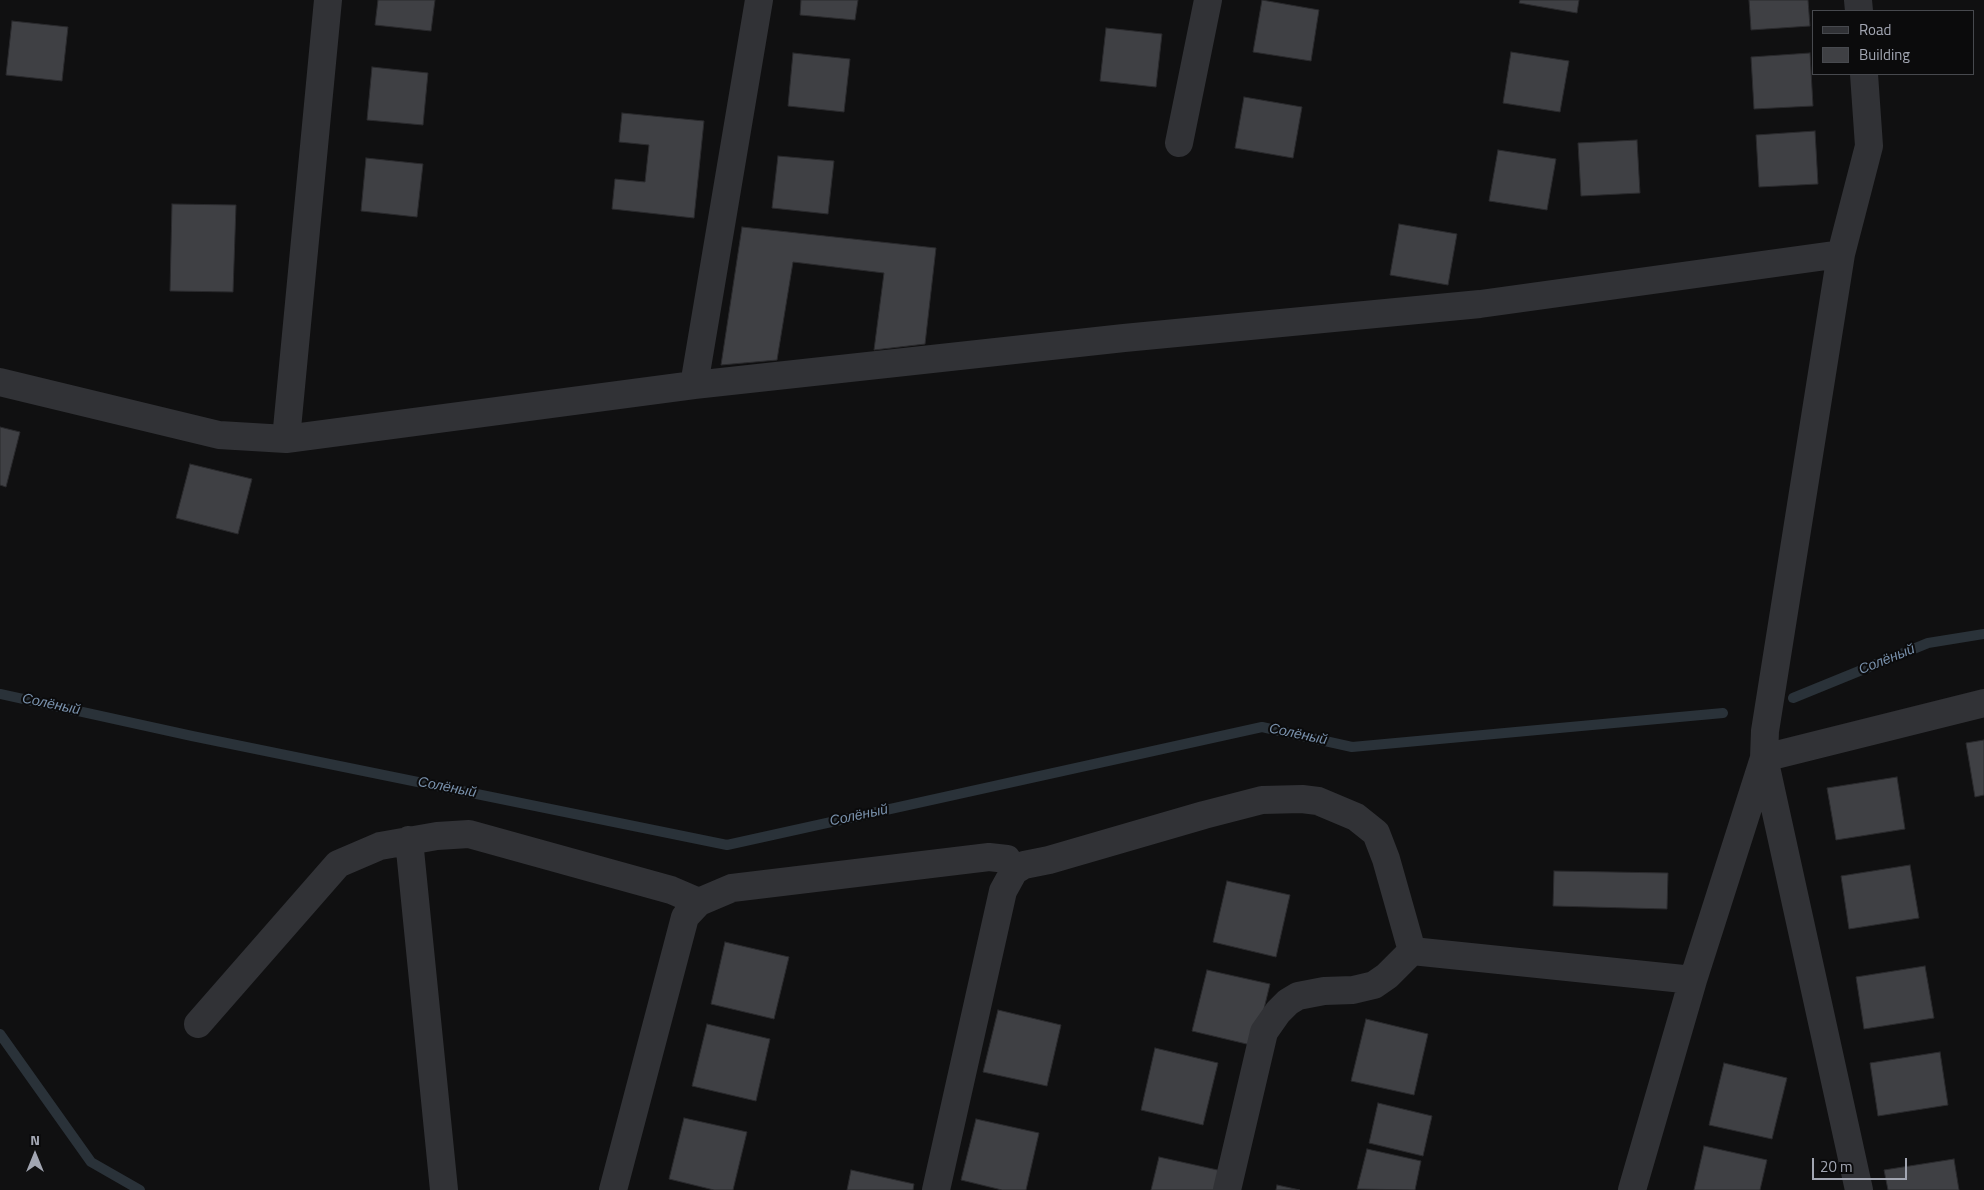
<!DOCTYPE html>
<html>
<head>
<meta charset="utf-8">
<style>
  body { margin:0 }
  #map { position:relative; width:1984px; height:1190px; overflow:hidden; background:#101011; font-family:"Titillium Web",sans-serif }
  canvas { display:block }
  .legend { position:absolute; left:1812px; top:10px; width:162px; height:65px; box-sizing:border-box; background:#0b0b0c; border:1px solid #47494e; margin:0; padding:6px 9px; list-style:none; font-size:15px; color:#a2a6b2 }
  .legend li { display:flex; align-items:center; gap:10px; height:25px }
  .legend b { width:25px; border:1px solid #47494e }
  .north { position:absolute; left:10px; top:1130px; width:50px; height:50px; -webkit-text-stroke:4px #0b0b0c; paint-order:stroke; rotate:0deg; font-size:14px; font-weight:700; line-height:20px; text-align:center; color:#a2a6b2 }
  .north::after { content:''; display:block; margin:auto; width:18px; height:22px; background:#a2a6b2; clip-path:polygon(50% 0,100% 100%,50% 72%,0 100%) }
  .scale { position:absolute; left:1812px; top:1158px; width:95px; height:22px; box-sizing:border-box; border:2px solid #a2a6b2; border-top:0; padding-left:6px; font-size:15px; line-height:18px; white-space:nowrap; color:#a2a6b2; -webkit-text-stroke:4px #0b0b0c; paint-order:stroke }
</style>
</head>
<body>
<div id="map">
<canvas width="1984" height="1190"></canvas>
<ul class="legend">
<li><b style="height:6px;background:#313236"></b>Road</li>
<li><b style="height:14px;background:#3f4044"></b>Building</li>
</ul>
<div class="north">N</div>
<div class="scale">20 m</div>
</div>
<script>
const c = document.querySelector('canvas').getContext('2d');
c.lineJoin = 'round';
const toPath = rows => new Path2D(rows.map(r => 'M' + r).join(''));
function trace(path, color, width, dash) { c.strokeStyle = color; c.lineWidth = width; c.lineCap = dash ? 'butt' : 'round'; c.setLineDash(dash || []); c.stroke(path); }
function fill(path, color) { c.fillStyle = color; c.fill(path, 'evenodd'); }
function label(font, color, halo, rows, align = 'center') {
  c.font = font + ' "Titillium Web",sans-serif'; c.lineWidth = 4; c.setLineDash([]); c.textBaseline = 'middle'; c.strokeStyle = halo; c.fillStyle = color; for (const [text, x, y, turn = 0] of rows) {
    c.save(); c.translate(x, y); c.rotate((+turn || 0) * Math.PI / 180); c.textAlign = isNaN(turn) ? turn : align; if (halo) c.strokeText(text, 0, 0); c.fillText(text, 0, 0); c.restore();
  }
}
trace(toPath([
  [0,694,192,736,727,845,1262,727,1352,747,1723,713],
  [1793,698,1928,643,1984,634],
  [0,1034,91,1162,140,1190]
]), '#2a3239', 10);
const building = toPath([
  [378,0,435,0,431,31,375,25,378,0],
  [801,0,858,0,855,20,800,15,801,0],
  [1262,0,1319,10,1311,61,1253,52,1262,0],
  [1520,0,1579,0,1577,13,1519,3,1520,0],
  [1749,0,1808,0,1810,26,1751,30,1749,0],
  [12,21,68,27,62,81,6,75,12,21],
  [1106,28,1162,34,1156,87,1100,81,1106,28],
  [1511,52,1569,61,1560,112,1503,103,1511,52],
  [793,53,850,59,844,112,788,106,793,53],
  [1810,53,1813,106,1754,109,1751,57,1810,53],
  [372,67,428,73,423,125,367,120,372,67],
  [1244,97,1302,107,1293,158,1235,148,1244,97],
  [622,113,704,121,694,218,612,209,615,179,645,182,649,145,619,142,622,113],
  [1815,131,1818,184,1759,187,1756,135,1815,131],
  [1637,140,1640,193,1581,196,1578,143,1637,140],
  [1498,150,1556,159,1547,210,1489,201,1498,150],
  [778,156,834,161,828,214,772,208,778,156],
  [366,158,423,164,417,217,361,211,366,158],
  [172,204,236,205,233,292,170,291,172,204],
  [1399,224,1457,234,1448,285,1390,275,1399,224],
  [742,227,936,248,925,344,874,350,884,273,793,262,777,360,721,365,742,227],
  [0,427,20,432,6,487,0,485,0,427],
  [190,464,252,479,238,534,176,518,190,464],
  [1984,740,1984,795,1975,797,1966,743,1984,740],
  [1897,777,1905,829,1836,840,1827,788,1897,777],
  [1910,865,1919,918,1849,929,1841,876,1910,865],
  [1554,871,1668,873,1667,909,1553,906,1554,871],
  [1227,881,1290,895,1276,957,1213,942,1227,881],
  [725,942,789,957,774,1019,711,1004,725,942],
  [1925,966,1934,1018,1864,1029,1856,977,1925,966],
  [1207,970,1270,984,1255,1046,1192,1031,1207,970],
  [998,1010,1061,1025,1047,1086,983,1072,998,1010],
  [1366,1019,1428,1034,1414,1095,1351,1081,1366,1019],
  [707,1024,770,1039,756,1101,692,1086,707,1024],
  [1155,1048,1218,1063,1203,1125,1141,1110,1155,1048],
  [1940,1052,1948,1105,1878,1116,1870,1063,1940,1052],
  [1724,1063,1787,1078,1772,1139,1709,1125,1724,1063],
  [1378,1103,1432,1116,1423,1156,1369,1143,1378,1103],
  [684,1118,747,1132,733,1190,714,1190,669,1179,684,1118],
  [976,1119,1039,1133,1026,1190,1002,1190,961,1180,976,1119],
  [1704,1146,1767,1160,1760,1190,1694,1190,1704,1146],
  [1367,1149,1421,1161,1415,1190,1357,1189,1367,1149],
  [1159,1157,1222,1171,1218,1190,1151,1190,1159,1157],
  [1954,1159,1959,1190,1888,1190,1884,1170,1954,1159],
  [851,1170,914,1184,913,1190,847,1190,851,1170],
  [1277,1185,1300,1190,1276,1190,1277,1185]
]);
fill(building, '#3f4044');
trace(building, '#2a2a2d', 1);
trace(toPath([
  [1858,0,1859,11],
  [1179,143,1208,0],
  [0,382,219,435,286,439,694,385,1124,338,1480,304,1841,254],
  [694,385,759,0],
  [286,439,328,0],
  [409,840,444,1190],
  [198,1024,338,864,380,846,437,836,469,834,671,890,699,902],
  [613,1190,685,917,699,902,732,888,989,857,1007,859,1014,871],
  [936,1190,1003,891,1014,871,1024,865,1049,860,1204,815,1262,800,1302,799,1318,801,1356,817,1376,833,1386,859,1412,951],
  [1227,1190,1264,1032,1278,1012,1288,1002,1298,996,1324,991,1353,990,1374,985,1387,976,1412,951,1693,980],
  [1632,1190,1693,980,1764,758,1765,731,1841,254,1869,146,1864,74],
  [1859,1190,1764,758,1984,703]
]), '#313236', 28);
label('italic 14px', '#7991ac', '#0b0b0c', [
  ["Солёный",1887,660,-22],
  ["Солёный",51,705,12],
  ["Солёный",1298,735,12],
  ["Солёный",447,788,11],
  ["Солёный",859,816,-12]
]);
</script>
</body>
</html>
